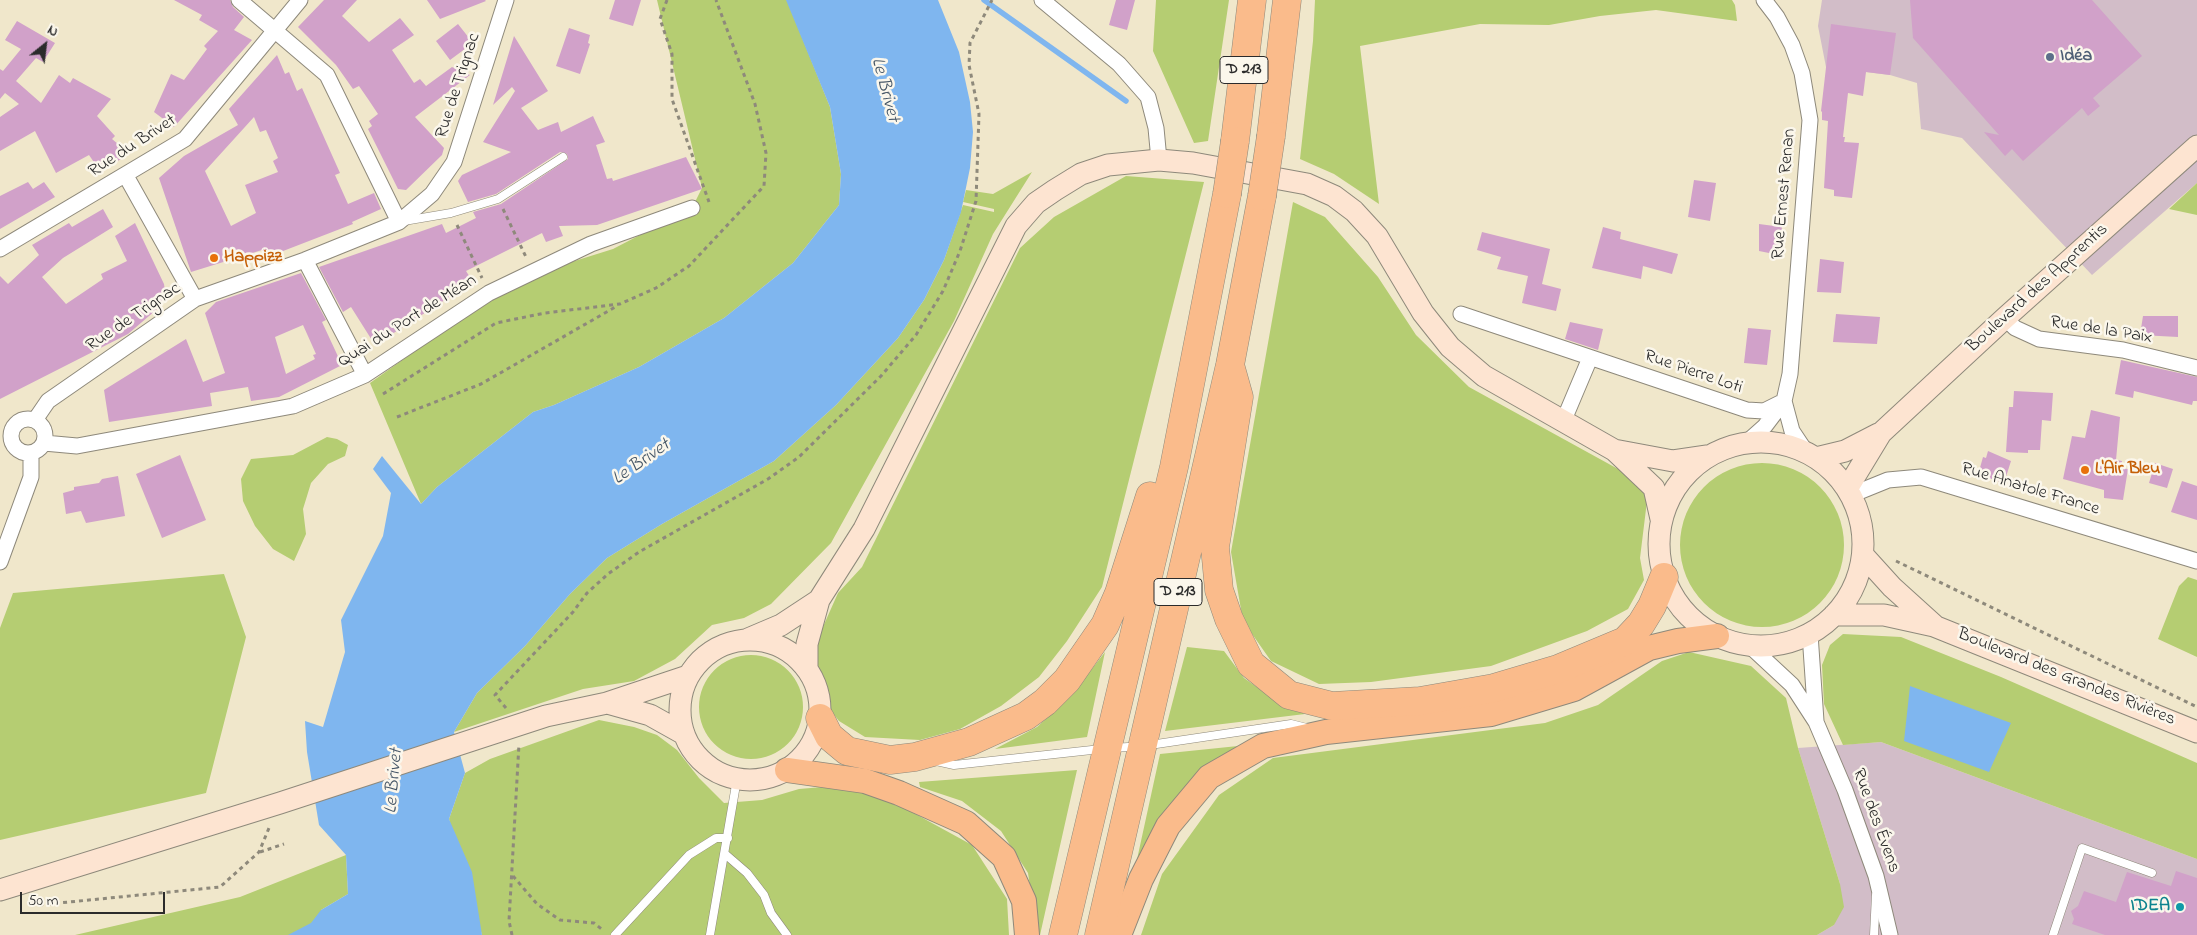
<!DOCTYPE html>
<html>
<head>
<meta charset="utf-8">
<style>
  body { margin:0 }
  #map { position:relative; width:2197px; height:935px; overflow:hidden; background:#f0e7cb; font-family:"Indie Flower",sans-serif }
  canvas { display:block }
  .north { position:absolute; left:20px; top:20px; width:50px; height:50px; -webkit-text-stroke:4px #fbf7ec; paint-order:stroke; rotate:29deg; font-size:14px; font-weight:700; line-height:20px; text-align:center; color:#2b2b2b }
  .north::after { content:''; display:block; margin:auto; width:18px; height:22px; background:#2b2b2b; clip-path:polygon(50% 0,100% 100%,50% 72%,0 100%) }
  .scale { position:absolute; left:20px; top:892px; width:145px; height:22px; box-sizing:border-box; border:2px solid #2b2b2b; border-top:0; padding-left:6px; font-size:15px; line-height:18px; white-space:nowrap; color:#2b2b2b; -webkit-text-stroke:4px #fbf7ec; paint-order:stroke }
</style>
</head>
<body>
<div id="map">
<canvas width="2197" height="935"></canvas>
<div class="north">N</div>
<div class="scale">50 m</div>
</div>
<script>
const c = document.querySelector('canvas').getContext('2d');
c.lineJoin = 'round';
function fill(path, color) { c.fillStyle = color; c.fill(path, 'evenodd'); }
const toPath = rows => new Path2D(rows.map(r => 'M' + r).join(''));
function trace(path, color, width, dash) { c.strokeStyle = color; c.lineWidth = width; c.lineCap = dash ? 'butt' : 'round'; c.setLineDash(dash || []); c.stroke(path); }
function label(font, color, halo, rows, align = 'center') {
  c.font = font + ' "Indie Flower",sans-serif'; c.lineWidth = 5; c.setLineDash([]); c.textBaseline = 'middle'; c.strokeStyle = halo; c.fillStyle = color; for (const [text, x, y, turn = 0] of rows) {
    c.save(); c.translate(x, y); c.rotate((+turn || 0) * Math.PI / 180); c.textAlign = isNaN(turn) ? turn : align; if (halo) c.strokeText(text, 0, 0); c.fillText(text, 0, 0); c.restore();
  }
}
fill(toPath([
  [1822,0,2197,0,2197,183,2092,275,1962,138,1921,129,1917,83,1890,75,1826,67,1818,26],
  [1881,742,2197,859,2197,935,1817,935,1834,925,1840,884,1798,748]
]), '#d2bdc8');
fill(toPath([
  [657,0,787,0,830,107,841,174,839,205,793,263,724,318,639,367,554,405,533,412,437,487,421,504,370,383,491,297,533,274,613,249,692,208,702,188],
  [1156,0,1229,0,1208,141,1194,143,1153,51],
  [1315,0,1732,0,1735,5,1737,21,1656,10,1600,16,1549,25,1480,24,1360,46,1379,204,1334,174,1300,159,1313,41],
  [1032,172,993,234,954,321,831,543,771,604,744,618,712,625,675,659,634,681,583,689,454,732,477,693,525,646,570,594,607,558,662,524,774,461,836,405,898,338,924,300,944,260,963,205,994,212,994,209,963,202,966,190,993,194],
  [1126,176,1204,182,1102,587,1067,641,1039,677,1001,706,960,729,920,740,865,737,839,721,828,707,816,657,818,638,838,593,862,567,1020,248,1054,217],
  [2197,183,2197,215,2169,209],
  [1293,202,1325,217,1378,277,1416,335,1469,387,1638,480,1647,501,1640,558,1644,580,1628,609,1587,631,1491,666,1371,682,1319,684,1271,661,1243,621,1231,552],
  [327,437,337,439,348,445,345,456,328,464,311,483,303,509,306,534,294,561,273,549,255,526,243,501,241,479,251,459,293,455],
  '1680 545a82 82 0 1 1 164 0a82 82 0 1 1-164 0Z',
  [224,574,246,637,206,793,0,840,0,628,13,593],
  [2188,577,2197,580,2197,657,2158,639,2179,586],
  [1843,634,1901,637,2001,677,2197,763,2197,859,1881,742,1843,745,1824,704,1822,665,1830,645],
  [1187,647,1224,651,1244,678,1275,700,1305,714,1165,731],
  [1105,652,1087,737,995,749,1037,727,1071,696],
  [1689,652,1751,666,1786,698,1798,748,1840,884,1844,907,1834,925,1817,935,1141,935,1162,874,1219,795,1273,758,1545,723,1598,705,1662,661],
  '699 707a52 52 0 1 1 104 0a52 52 0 1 1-104 0Z',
  [599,720,634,727,657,735,677,750,699,778,724,803,762,800,799,789,846,785,910,811,972,845,1007,899,1009,935,482,935,449,819,465,773,490,759],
  [1238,746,1201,769,1170,805,1136,864,1160,754],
  [1077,770,1040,935,1037,935,1028,873,1001,831,962,801,920,787,919,782],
  [346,855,348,894,321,910,368,935,75,935,240,897]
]), '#b5cd72');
fill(toPath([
  [786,0,938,0,959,52,970,102,973,132,970,168,961,212,944,260,924,300,898,338,836,405,774,461,662,524,607,558,570,594,525,646,477,693,454,732,465,773,449,819,472,872,482,935,288,935,311,923,321,910,348,894,346,855,319,825,307,752,305,721,323,727,345,652,341,620,383,536,391,493,373,469,382,456,421,504,437,487,533,412,554,405,639,367,724,318,793,263,839,205,841,174,830,107],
  [1910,686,2011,723,1989,772,1904,741]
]), '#7fb6ef');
trace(toPath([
  [984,0,1126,101]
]), '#7fb6ef', 5.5);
fill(toPath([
  [174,0,230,0,233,7,244,17,234,30,252,40,174,127,154,112,171,74,184,80,207,49,204,46,218,31,199,20,202,15],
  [324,0,357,0,342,16,369,42,400,18,414,35,392,50,414,83,420,79,426,86,452,67,470,75,415,117,444,148,442,155,406,190,398,189,368,129,372,126,369,121,378,114,368,99,359,86,353,89,336,65,298,27],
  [427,0,485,0,486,1,440,19],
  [615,0,641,0,633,26,609,19],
  [1116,0,1135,0,1127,30,1109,25],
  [1910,0,2092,0,2142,56,2093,98,2100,106,2088,116,2082,108,2023,161,2012,149,2005,156,1984,132,1999,135,1913,38],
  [17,21,55,43,43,62,36,58,16,81,41,103,59,75,70,83,73,78,111,99,97,116,115,136,112,139,130,154,100,171,89,155,56,173,35,131,0,151,0,117,19,104,5,93,0,99,0,69,3,71,21,49,5,40],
  [458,24,473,43,450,60,436,41],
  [1831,24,1896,33,1890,75,1866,72,1863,96,1848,93,1843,137,1845,137,1844,142,1859,143,1852,198,1834,196,1834,190,1824,188,1828,121,1822,120,1822,112,1821,111],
  [569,28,590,35,588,43,590,44,580,74,556,66],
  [514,36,548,91,521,108,538,130,558,122,561,132,593,116,605,142,596,145,607,179,612,178,613,181,686,157,702,189,597,225,559,226,563,236,546,242,542,233,466,271,473,282,375,345,351,307,343,312,319,267,442,224,446,233,476,218,473,212,501,204,568,159,567,154,560,152,496,194,468,202,458,181,462,175,511,152,483,142,515,91,512,87,493,105],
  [277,55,285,74,289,72,297,91,302,88,340,173,335,175,348,204,374,193,381,209,352,222,353,224,265,258,262,250,191,272,159,178,184,156,238,125,229,109],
  [254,117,260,132,266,130,278,158,273,161,278,172,245,185,256,213,231,226,205,171],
  [1694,180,1716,183,1710,221,1688,217],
  [28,182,33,189,44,182,55,197,0,229,0,196],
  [103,209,113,227,63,258,42,277,66,304,103,279,101,274,127,261,115,236,135,223,164,284,166,298,156,310,128,334,0,399,0,276,8,284,39,255,32,245,69,223,72,227],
  [1759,224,1782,227,1779,255,1759,251],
  [1603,227,1621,232,1620,239,1678,254,1672,274,1643,266,1641,279,1592,268],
  [1482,232,1550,249,1542,284,1561,289,1556,311,1522,303,1528,276,1497,269,1501,257,1477,250],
  [1820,259,1844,262,1841,293,1817,292],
  [301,273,326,320,322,322,342,365,279,397,251,401,248,387,210,393,212,406,109,422,104,390,186,339,203,382,225,373,205,313,216,302],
  [303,325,316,354,313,355,315,359,286,374,275,337],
  [1836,314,1880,317,1877,344,1833,342],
  [2143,316,2178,316,2178,337,2140,335],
  [1570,322,1603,329,1598,350,1565,339],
  [1748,328,1771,330,1767,365,1744,363],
  [2121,360,2197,377,2197,401,2193,401,2192,405,2134,391,2133,398,2115,394],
  [2014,391,2053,393,2051,421,2042,420,2040,450,2028,450,2028,453,2006,452,2009,407,2013,407],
  [2091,410,2120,417,2116,460,2122,461,2121,468,2128,469,2123,500,2104,498,2104,490,2063,479,2072,436,2085,438],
  [1988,451,2011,461,2004,483,1978,475,1983,457,1986,458],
  [180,455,206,520,162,538,136,474],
  [2155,463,2173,469,2167,488,2149,483],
  [118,476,125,516,86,523,81,511,66,514,63,493,74,490,74,487,99,483,102,479],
  [2182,481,2197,486,2197,520,2171,512],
  [2176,871,2197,878,2197,935,2105,935,2072,924,2074,919,2071,911,2078,906,2084,891,2116,902,2127,872,2171,886]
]), '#d1a1c9');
const lane = toPath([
  [404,221,451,213,498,199,563,157],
  [1113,748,1143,746,1291,724,1307,728],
  [936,761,954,765,1101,749],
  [725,854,747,873,764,895,771,913,787,935],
  [615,935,689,855,716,838,728,838],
  [710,935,737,779],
  [1874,935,1876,895],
  [2053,935,2082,848,2152,873]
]);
const street = toPath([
  [239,0,327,75,399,222],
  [1042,0,1119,64,1148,97,1156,128,1159,160],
  [126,176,195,299],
  [0,249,185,139,300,0],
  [305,260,365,375],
  [1461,314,1747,410,1764,411,1780,403],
  [2005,318,2015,328,2039,339,2123,350,2197,368],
  [1784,401,1792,431,1806,452],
  '11 436a17 17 0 1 1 34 0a17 17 0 1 1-34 0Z',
  [35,420,48,401,195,299,305,260,399,222,432,194,454,162,506,0],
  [1563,422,1590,358],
  [1747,442,1765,426,1784,401,1790,374,1810,120,1802,73,1792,45,1777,17,1764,0],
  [44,443,77,446,293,406,365,375,489,293,591,244,692,208],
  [1851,495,1888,480,1921,477,2197,561],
  [0,562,31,477,31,453],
  [1810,634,1816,721],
  [1750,646,1792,685,1816,722,1845,790,1876,876,1890,935]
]);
const secondary = toPath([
  '1659 544a102 102 0 1 1 204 0a102 102 0 1 1-204 0Z',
  [1614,450,1673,461,1707,456],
  [1816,458,1845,451,1878,434],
  [1847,489,1881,433,2005,318,2197,146],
  [1863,555,1892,587,1934,625],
  [1834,615,1884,615,1934,626,2197,732],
  [748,639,781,625,819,600],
  '680 710a70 70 0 1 1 140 0a70 70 0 1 1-140 0Z',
  [807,668,807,644,819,600,864,529,1016,226,1036,203,1055,190,1081,174,1108,165,1159,160,1193,163,1307,184,1334,196,1354,211,1377,236,1423,313,1450,347,1484,376,1614,450,1654,488,1661,519],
  [607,703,650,715,684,734],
  [0,890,280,803,546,716,607,703,688,676]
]);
const primary = toPath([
  [787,770,865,781,899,793,966,823,1004,857,1024,901,1027,935],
  [1119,935,1141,879,1168,826,1209,777,1263,746,1326,732,1491,714,1574,689,1649,648,1678,641,1717,636]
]);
const highway = toPath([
  [1271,136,1287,0],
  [1235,141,1252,0],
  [1230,365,1239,397,1215,547,1219,590,1229,619,1251,664,1289,695,1332,706,1420,701,1494,688,1558,669,1625,641,1641,624,1652,606,1664,577],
  [820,718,829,736,847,751,890,760,915,757,969,742,1026,716,1045,702,1067,680,1105,625,1119,593,1150,496],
  [1063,935,1174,467,1227,194],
  [1099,935,1230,365,1262,196]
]);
trace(lane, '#8e897b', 9);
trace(street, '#8e897b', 17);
trace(secondary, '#8e897b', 23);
trace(primary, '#8e897b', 26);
trace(highway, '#8e897b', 29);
trace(toPath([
  [667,0,660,19,672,54,672,99,709,202],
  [503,209,526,257],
  [457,225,482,278],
  [383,394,496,323,545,313,620,304,656,288,689,266,764,186,766,153,755,104,716,0],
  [397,417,481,384,617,306],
  [1896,561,2197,707],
  [506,708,495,695,573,612,587,593,608,574,639,552,768,479,799,457,881,376,916,335,943,291,960,251,976,201,979,114,969,65,970,43,992,0],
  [260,852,284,844],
  [513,876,537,904,560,920,594,923,604,931],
  [33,900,39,905,220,887,259,852,269,828],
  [512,935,509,921,519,744]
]), '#8e897b', 3, [4, 4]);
trace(lane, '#fff', 8);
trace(street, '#fff', 15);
trace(secondary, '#fde4d1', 21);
trace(primary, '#fabb8b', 24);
trace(highway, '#fabb8b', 28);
const highwayBridge = toPath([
  [1227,194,1235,141],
  [1262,196,1271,136]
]);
trace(highwayBridge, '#8e897b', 29, []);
trace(highwayBridge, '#fabb8b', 28);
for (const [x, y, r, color] of [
  [2050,57,5,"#5c6f8a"],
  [214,258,5,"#e8710a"],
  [2085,470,5,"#e8710a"],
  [2180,907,5,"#0f9aa8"]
]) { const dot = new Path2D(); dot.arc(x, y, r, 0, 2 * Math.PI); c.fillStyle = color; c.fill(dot); trace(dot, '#fbf7ec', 2); }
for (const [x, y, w] of [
  [1244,70,48],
  [1178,592,48]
]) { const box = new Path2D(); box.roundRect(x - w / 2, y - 13.5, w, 27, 4); c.fillStyle = '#fbf7ec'; c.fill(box); trace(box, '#2b2b2b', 1); }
label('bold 16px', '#2b2b2b', null, [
  ["D 213",1244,70],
  ["D 213",1178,592]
]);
label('bold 18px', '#4e5e75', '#fbf7ec', [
  ["Idéa",2060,57]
], 'left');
label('18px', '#2b2b2b', '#fbf7ec', [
  ["Rue de Trignac",459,86,-72],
  ["Rue du Brivet",133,147,-33],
  ["Rue Ernest Renan",1785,194,-85],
  ["Boulevard des Apprentis",2038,289,-42],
  ["Rue de Trignac",134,318,-34],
  ["Quai du Port de Méan",408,322,-32],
  ["Rue de la Paix",2101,331,9],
  ["Rue Pierre Loti",1693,373,19],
  ["Rue Anatole France",2030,490,17],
  ["Boulevard des Grandes Rivières",2066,678,22],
  ["Rue des Évens",1875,821,70]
]);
label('bold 18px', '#c56008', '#fbf7ec', [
  ["Happizz",224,258],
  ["L'Air Bleu",2095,470]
], 'left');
label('bold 18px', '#0d838f', '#fbf7ec', [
  ["IDEA",2170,907]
], 'right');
label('italic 19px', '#456', '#fbf7ec', [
  ["Le Brivet",884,90,75],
  ["Le Brivet",642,463,-35],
  ["Le Brivet",395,781,-85]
]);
</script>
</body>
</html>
